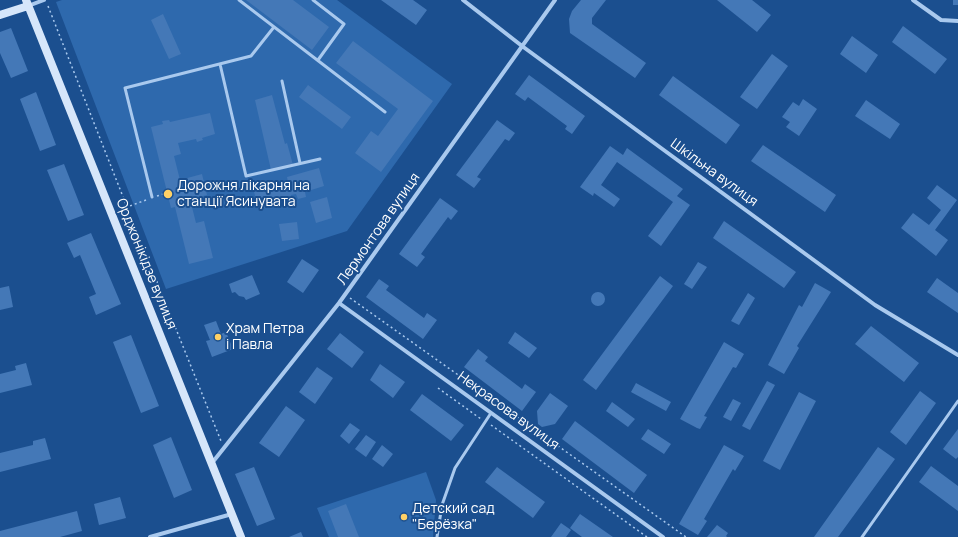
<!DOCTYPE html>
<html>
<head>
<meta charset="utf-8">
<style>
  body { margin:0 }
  canvas { display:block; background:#1b4f8f }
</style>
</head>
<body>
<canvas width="958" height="537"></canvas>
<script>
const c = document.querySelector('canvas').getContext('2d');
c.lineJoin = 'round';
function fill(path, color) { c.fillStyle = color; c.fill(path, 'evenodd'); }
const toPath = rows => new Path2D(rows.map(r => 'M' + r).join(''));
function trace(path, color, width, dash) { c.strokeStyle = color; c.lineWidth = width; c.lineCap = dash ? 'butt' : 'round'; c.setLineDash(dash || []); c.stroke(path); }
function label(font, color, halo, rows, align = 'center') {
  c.font = font + ' Manrope,sans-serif'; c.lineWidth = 4; c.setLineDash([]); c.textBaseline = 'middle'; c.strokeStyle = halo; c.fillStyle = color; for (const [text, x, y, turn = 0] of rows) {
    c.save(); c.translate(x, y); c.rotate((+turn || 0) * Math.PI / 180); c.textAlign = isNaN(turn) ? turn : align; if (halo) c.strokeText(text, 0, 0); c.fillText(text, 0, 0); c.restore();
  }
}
fill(toPath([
  [62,0,337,0,452,84,347,231,166,289,56,2],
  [426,472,436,500,433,537,329,537,317,508]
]), '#2e69ad');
fill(toPath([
  [246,0,293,0,329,27,312,50],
  [381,0,413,0,427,10,416,25],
  [581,0,606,0,592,18,592,24,646,63,635,78,570,33,569,19,572,11],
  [717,0,752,0,771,15,757,32],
  [953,0,958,0,958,5,953,5],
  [163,14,181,54,169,59,151,20],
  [903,26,947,59,935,74,892,42],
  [11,28,28,71,11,78,0,53,0,32],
  [852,36,878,55,866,73,840,54],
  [353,41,433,101,381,172,355,153,371,131,378,136,398,109,336,63],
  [772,54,788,66,757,109,740,97],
  [529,75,585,116,572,134,565,129,567,126,528,97,525,101,515,94],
  [673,76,740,125,726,144,659,95],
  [308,85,351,117,342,129,299,97],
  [36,92,56,145,40,151,20,99],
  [272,95,285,144,287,143,293,165,271,170,255,100],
  [803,99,817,109,799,136,786,127,790,122,782,117,793,102,799,106],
  [866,100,900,124,890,139,855,116],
  [210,113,215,134,202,138,203,140,197,142,196,139,178,143,181,154,174,156,180,180,202,174,207,195,203,196,203,198,195,200,194,198,190,199,196,223,204,221,213,258,189,264,175,207,171,208,151,127,163,124,162,121,169,120,170,122],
  [497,120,515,133,509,141,505,139,477,177,481,179,474,188,456,175],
  [763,145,836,195,825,212,751,161],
  [610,146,623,155,627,148,683,189,677,196,690,205,661,246,648,236,673,202,617,162,601,185,620,199,614,207,594,193,593,196,580,187],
  [64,164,84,215,68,221,47,170],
  [319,168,324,186,305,192,306,197,298,199,296,194,291,195,292,200,259,209,254,192,288,182,287,177],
  [937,185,957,200,935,230,948,240,936,256,901,228,913,213,929,225,941,210,927,198],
  [327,197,332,218,316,223,310,202],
  [440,198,458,211,451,220,448,217,421,254,425,257,417,267,399,254],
  [724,221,796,272,784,288,713,238],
  [297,222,299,239,282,241,279,224],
  [91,233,121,304,96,315,89,297,96,294,80,255,74,258,67,243],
  [302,259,319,270,303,293,287,282],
  [698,262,707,267,692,289,684,284],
  [252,275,260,294,246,300,244,297,239,296,235,292,232,293,229,284],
  [660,276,673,286,596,390,583,380],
  [937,278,958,293,958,313,927,292],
  [379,279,389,286,386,290,424,318,427,313,437,320,423,339,366,297],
  [815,283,831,292,797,346,799,348,784,374,768,365,799,305,802,307],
  [9,286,13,307,0,310,0,288],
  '591 299a7 7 0 1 1 14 0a7 7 0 1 1-14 0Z',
  [748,293,755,298,739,325,731,321],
  [216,321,221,334,226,332,233,349,212,357,206,341,210,340,204,325],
  [871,326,919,363,904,382,855,344],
  [515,332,537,348,529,358,508,343],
  [340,333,364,352,352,368,327,349],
  [131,335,159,406,141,413,113,342],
  [724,342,744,354,736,368,733,367,704,416,707,417,700,429,697,428,680,419],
  [478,349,488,357,485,361,522,389,525,384,536,392,522,411,464,367],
  [26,363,32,385,0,393,0,374,16,370,15,366],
  [380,364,405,382,393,398,370,380],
  [317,367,333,378,315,404,299,392],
  [767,381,775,385,750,430,742,426],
  [636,383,671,402,666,411,631,392],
  [920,391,936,403,906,445,890,432],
  [799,392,816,401,780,470,763,461],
  [550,393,568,406,555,424,542,427,538,424,537,411],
  [422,394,464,425,451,441,410,410],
  [733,399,741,403,731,421,723,417],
  [612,402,635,419,628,427,606,411],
  [286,406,305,420,279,457,259,443],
  [575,421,647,475,634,493,562,439],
  [350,423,360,430,349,444,340,436],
  [648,429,671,444,664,454,641,439],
  [958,429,958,457,956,459,943,449],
  [366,435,376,442,366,457,355,449],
  [171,437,192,490,174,498,153,445],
  [45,438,51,459,0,472,0,453,33,445,33,441],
  [382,445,393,454,383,467,372,459],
  [724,445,744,456,735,471,733,469,704,519,707,521,698,535,679,524],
  [878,447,895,459,838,537,814,537],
  [931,466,958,486,958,511,919,482],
  [254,467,275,519,257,526,235,474],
  [497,467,545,502,533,518,485,482],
  [120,497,126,518,99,525,94,504],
  [346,504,359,537,338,537,328,511],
  [77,511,82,531,60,537,0,537,0,531],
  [580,514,613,537,582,537,570,528],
  [561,523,571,530,566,537,551,537],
  [717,525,728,533,726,536,727,537,707,537],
  [301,532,303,537,289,537]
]), '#4478b7');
trace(toPath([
  [48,6,127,207],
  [157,196,167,193],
  [146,200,127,207,221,441],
  [350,298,686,537],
  [438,388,481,419],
  [491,425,647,537]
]), '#a9c9ee', 1.5, [2, 3]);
trace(toPath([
  [239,0,385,112],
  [313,0,344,24,318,60],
  [220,64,246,176,320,159],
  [282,81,300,163],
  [152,197,125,88,251,56,274,27],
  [437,537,442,505,455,468,491,413],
  [862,537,958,401]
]), '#a9c9ee', 3);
trace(toPath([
  [463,0,522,46,875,305,958,355],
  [913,0,941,20,958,21],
  [28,6,44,0],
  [339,303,663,537],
  [212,463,339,303,555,0],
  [150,537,232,514]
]), '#a9c9ee', 4);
trace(toPath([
  [26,0,241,537],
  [0,15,28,6]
]), '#d6e6fa', 8);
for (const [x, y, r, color] of [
  [168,194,5,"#ffd166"],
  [218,337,4,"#ffd166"],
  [404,517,4,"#ffd166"]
]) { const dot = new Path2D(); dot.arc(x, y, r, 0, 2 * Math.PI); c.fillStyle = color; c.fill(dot); trace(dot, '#1b4f8f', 1.5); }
label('14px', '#fff', '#1b4f8f', [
  ["Шкільна вулиця",714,173,36],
  ["Лермонтова вулиця",379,229,-55],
  ["Орджонікідзе вулиця",146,264,68],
  ["Некрасова вулиця",508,411,36]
]);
label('14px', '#fff', '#1b4f8f', [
  ["Дорожня лікарня на",177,186],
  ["станції Ясинувата",177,202],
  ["Храм Петра",226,329],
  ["і Павла",226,345],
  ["Детский сад",412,509],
  ["\"Берёзка\"",412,525]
], 'left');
</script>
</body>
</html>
